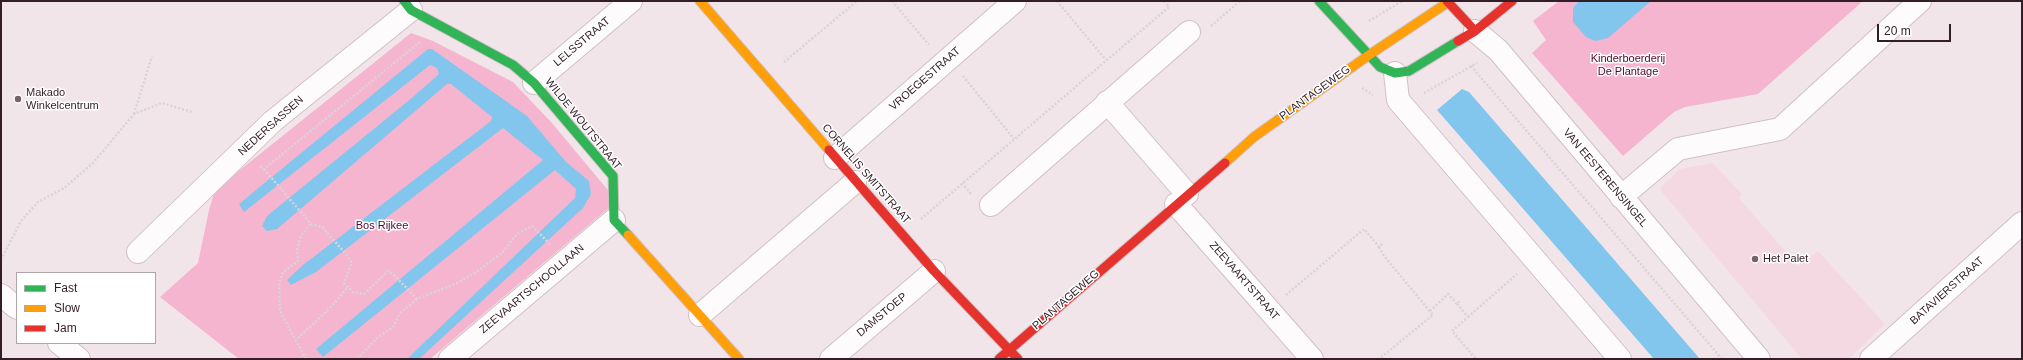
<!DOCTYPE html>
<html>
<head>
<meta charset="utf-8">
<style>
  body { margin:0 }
  #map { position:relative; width:2023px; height:360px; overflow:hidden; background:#f2e5e9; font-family:Arial,sans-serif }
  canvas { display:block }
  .frame { position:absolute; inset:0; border:2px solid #331d26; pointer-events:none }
  .legend { position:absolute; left:16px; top:272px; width:140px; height:72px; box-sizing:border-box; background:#fff; border:1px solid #ada5a8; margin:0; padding:5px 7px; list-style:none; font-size:12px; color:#331d26 }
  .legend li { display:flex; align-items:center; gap:8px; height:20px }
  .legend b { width:20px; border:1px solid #ada5a8 }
  .scale { position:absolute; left:1877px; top:24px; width:74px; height:18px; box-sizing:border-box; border:2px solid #331d26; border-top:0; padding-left:5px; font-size:12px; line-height:14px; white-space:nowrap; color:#331d26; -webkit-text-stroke:3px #fff; paint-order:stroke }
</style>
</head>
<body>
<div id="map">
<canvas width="2023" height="360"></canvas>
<div class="frame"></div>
<ul class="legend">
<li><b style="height:5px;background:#30b455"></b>Fast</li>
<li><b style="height:5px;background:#ff9f0a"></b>Slow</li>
<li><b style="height:5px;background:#e5322d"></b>Jam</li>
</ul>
<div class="scale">20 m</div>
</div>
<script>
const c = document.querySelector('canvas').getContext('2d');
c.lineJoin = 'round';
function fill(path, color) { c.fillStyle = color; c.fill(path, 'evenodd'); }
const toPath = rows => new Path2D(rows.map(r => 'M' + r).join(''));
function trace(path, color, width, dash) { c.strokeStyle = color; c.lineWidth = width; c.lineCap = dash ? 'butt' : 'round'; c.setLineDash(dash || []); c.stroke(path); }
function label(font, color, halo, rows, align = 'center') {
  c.font = font + ' Arial,sans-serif'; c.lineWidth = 3; c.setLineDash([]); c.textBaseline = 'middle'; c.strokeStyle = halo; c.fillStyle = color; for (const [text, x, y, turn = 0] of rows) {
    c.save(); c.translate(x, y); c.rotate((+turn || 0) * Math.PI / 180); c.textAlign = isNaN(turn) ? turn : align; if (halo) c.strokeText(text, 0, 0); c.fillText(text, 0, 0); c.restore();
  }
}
fill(toPath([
  [1713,163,1742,194,1739,198,1798,266,1818,251,1885,324,1849,359,1802,359,1661,191,1661,187,1680,169]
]), '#f5d9e2');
fill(toPath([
  [1559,1,1863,1,1758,94,1685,107,1674,112,1623,156,1532,53,1546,40,1533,21],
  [411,33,433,41,513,82,552,123,617,201,430,359,239,359,160,297,198,263,209,210,215,190]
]), '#f5b5cf');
fill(toPath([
  [1579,1,1651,1,1608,38,1595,41,1586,37,1573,22,1573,8],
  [428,49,432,49,527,116,566,162,589,181,591,194,583,208,419,359,407,359,575,198,576,189,555,170,323,357,316,349,543,160,503,128,316,272,291,285,287,280,303,265,491,121,492,117,451,84,447,84,277,229,267,231,262,226,267,216,413,97,439,74,437,68,430,65,244,212,239,204],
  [1462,89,1469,92,1700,359,1654,359,1437,110]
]), '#82c6ee');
const street = toPath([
  [1475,31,1498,50,1759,359],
  [1395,73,1398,100,1620,359],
  [534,83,631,1],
  [1107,102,1187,194],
  [835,158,1015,1],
  [1621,197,1678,149,1780,129,1920,1],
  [1176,204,1312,359],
  [991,205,1189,32],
  [138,252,273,121,411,10],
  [1,295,17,308],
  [700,315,855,182],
  [59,343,79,359],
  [450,359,614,220],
  [831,359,934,271],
  [1871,359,2022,223]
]);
const fast = toPath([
  [404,1,411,10,513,65,534,83,613,176,614,220,628,235],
  [1319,1,1380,67,1395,73,1409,71,1458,41]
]);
const slow = toPath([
  [700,1,829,150],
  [1225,163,1254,137,1369,55,1450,1],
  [628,235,739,359]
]);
const jam = toPath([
  [1447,1,1475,31],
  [1458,41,1475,31,1512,1],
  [829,150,934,271,1018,359],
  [999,359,1225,163]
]);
trace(street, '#d0c0c6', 24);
trace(fast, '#d0c0c6', 11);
trace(slow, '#d0c0c6', 11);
trace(jam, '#d0c0c6', 11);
trace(toPath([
  [892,1,929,45],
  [1057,1,1106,60],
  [1369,21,1402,1],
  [1211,26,1240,1],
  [784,62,857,1],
  [1471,66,1722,359],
  [963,76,1014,139],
  [1362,88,1373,95],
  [1424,93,1477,63],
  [134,114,152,56],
  [260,166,264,169,420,42],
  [264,169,311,224,322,227,346,254,352,263,344,283,353,292,364,294,388,271,395,276,417,299,457,283,478,271,502,253,517,234,532,226,550,244],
  [962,183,971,194],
  [921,219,1169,7,1164,1],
  [1379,247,1384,256,1433,315,1379,359],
  [1,260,21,221,38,202,64,188,93,163,134,114,162,103,192,112],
  [1286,295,1364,229,1379,247,1383,243],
  [1457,304,1468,317,1452,331,1476,359],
  [1430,311,1448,294,1457,304,1461,300],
  [1468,317,1517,274],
  [295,341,330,308,348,287],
  [306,359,280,311,279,283,283,272,298,261,297,249,301,235,311,224],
  [357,359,377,338,393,327,400,313,417,299]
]), '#d9d4d6', 2.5, [2, 2]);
trace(street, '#fdfbfc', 22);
trace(fast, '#30b455', 9);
trace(slow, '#ff9f0a', 9);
trace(jam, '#e5322d', 9);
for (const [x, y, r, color] of [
  [18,99,4,"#76636a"],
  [1755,259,4,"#76636a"]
]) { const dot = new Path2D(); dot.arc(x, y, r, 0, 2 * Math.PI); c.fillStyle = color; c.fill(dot); trace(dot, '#fff', 1.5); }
label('11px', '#331d26', '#fff', [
  ["LELSSTRAAT",582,42,-40],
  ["VROEGESTRAAT",925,79,-41],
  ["PLANTAGEWEG",1315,93,-36],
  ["WILDE WOUTSTRAAT",583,124,51],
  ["NEDERSASSEN",271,126,-42],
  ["CORNELIS SMITSTRAAT",866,174,49],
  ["VAN EESTERENSINGEL",1605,178,50],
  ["ZEEVAARTSTRAAT",1244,281,49],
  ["ZEEVAARTSCHOOLLAAN",532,289,-40],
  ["BATAVIERSTRAAT",1947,291,-42],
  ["PLANTAGEWEG",1066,300,-41],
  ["DAMSTOEP",882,315,-40]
]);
label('11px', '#51062e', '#fff', [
  ["Kinderboerderij",1628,59],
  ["De Plantage",1628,72],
  ["Bos Rijkee",382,226]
]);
label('11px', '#331d26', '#fff', [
  ["Makado",26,93],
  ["Winkelcentrum",26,106],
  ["Het Palet",1763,259]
], 'left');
</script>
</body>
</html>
